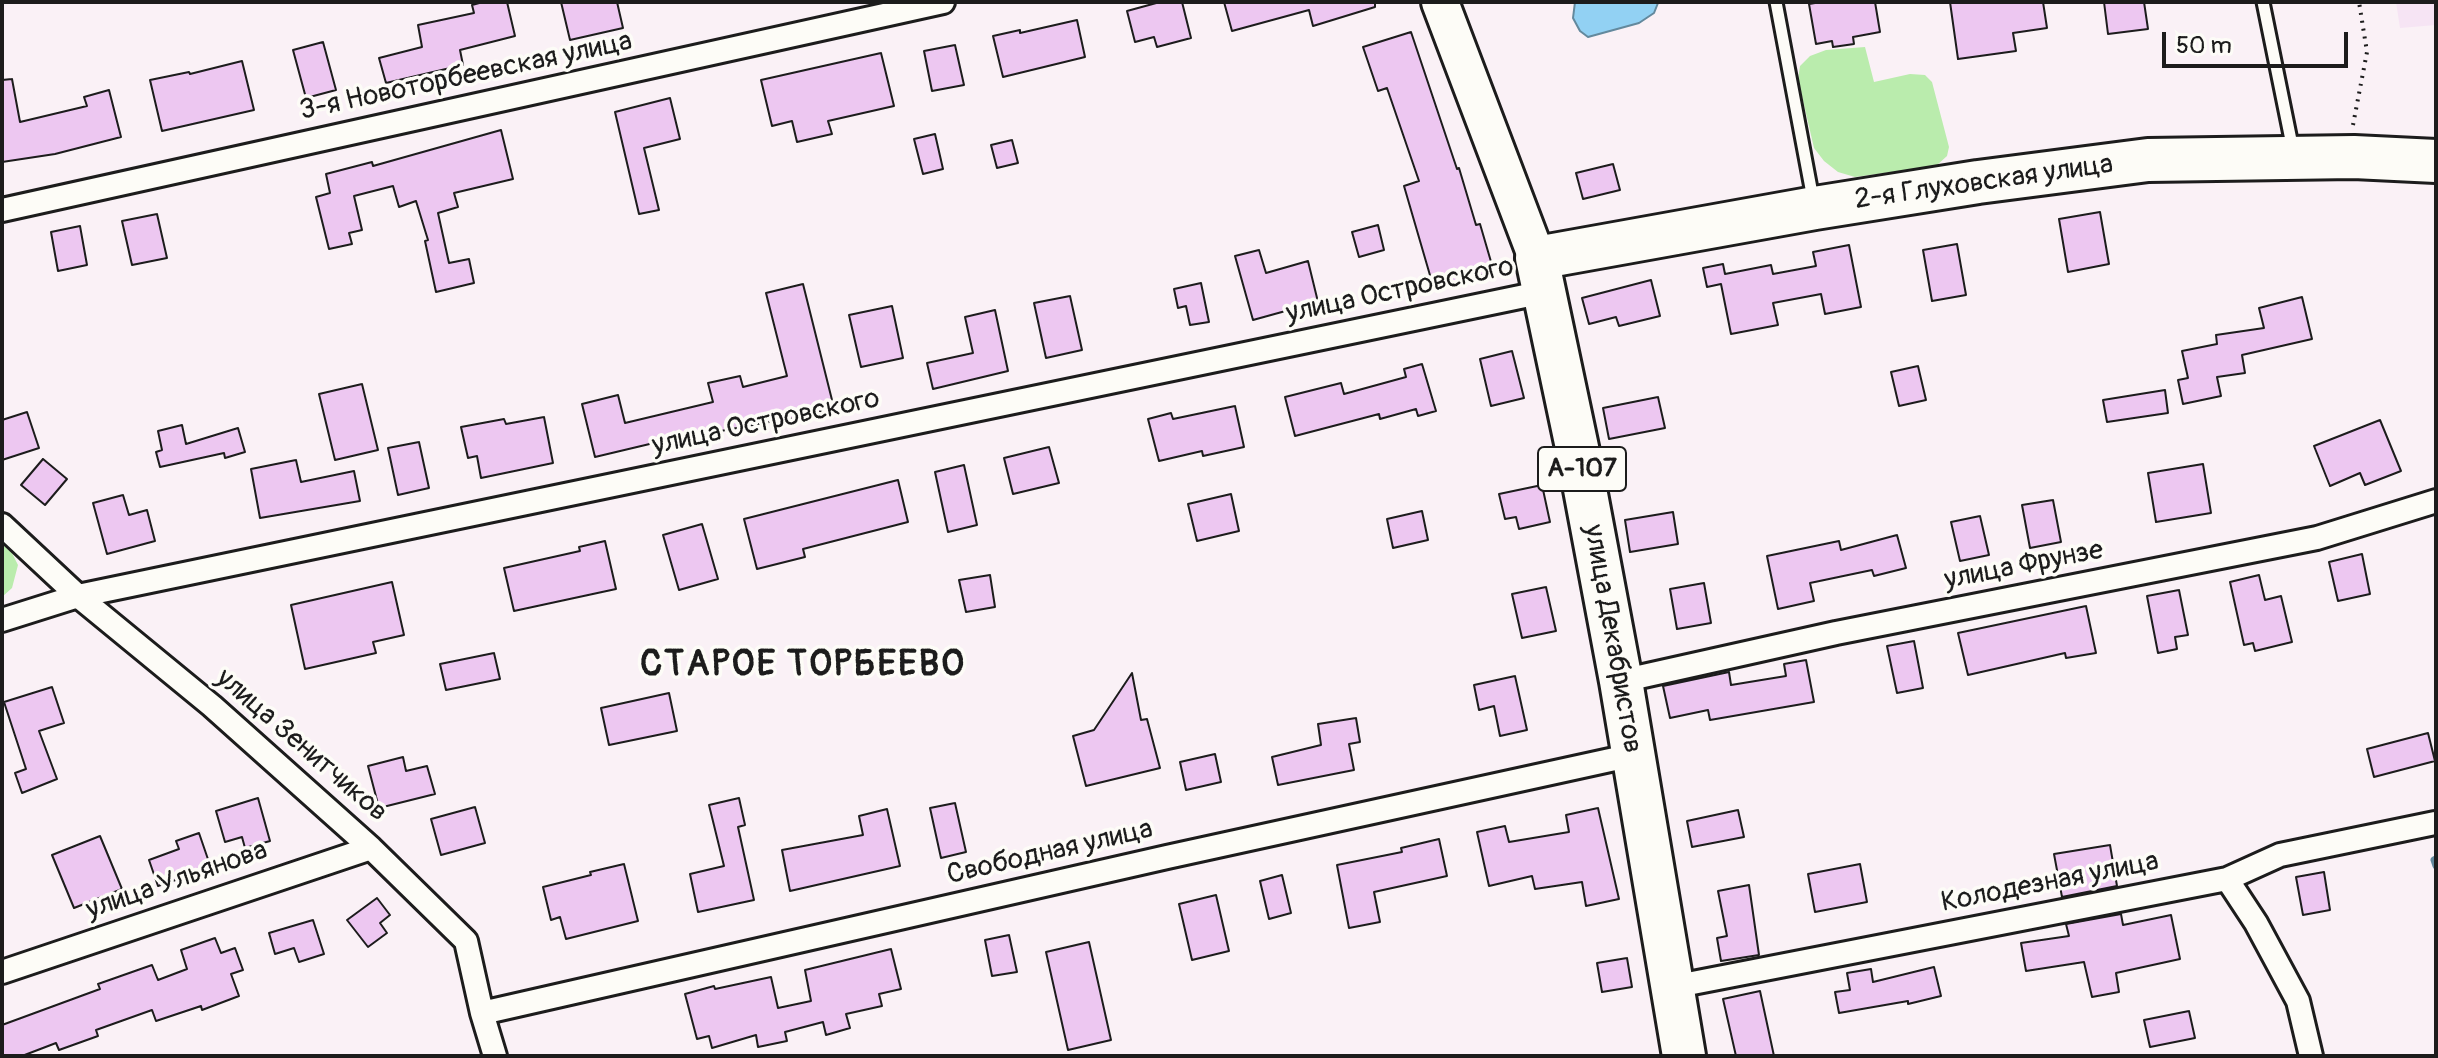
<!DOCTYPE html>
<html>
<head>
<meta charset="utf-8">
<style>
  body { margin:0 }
  #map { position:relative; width:2438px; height:1058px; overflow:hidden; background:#faf1f6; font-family:Pangolin,sans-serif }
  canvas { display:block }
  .frame { position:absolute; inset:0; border:4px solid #1c1c1c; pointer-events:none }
  .scale { position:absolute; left:2162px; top:32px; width:186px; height:36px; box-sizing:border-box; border:4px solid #1c1c1c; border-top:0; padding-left:10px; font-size:24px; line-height:28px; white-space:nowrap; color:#1c1c1c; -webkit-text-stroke:6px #fdfcf7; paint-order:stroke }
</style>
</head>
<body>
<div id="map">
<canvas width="2438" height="1058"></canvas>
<div class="frame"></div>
<div class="scale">50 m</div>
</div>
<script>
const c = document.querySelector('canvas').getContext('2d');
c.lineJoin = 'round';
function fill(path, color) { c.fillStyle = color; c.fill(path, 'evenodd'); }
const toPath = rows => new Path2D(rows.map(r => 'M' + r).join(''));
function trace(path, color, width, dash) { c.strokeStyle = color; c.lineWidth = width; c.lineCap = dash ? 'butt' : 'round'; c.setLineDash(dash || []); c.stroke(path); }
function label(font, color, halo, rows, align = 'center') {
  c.font = font + ' Pangolin,sans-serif'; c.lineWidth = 7; c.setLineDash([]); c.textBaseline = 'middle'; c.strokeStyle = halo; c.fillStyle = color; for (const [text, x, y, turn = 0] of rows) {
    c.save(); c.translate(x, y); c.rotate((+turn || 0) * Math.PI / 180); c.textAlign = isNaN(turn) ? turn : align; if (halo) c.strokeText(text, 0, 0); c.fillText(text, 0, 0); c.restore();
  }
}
fill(toPath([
  [2396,2,2436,2,2436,25,2400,28]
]), '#f6e4f4');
fill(toPath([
  [1865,47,1874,82,1910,74,1925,75,1932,82,1949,147,1947,156,1936,166,1855,177,1838,172,1824,161,1814,148,1798,79,1800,66,1810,56,1826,50],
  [2,542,11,551,18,565,12,588,2,597]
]), '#baecad');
const water = toPath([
  [1575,2,1658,2,1658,3,1654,13,1639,23,1588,37,1580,31,1573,18,1575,2]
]);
fill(water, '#92d1f3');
trace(water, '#63899d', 2);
trace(toPath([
  [2436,859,2434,860,2436,866]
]), '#63899d', 7);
const building = toPath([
  [483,2,507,2,515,36,460,50,463,65,386,83,379,58,422,47,418,25,474,13,472,5,483,2],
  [561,2,617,2,623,28,570,40,561,2],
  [1160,2,1182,2,1191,38,1157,47,1154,37,1135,42,1127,11,1160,2],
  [1224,2,1375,2,1375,7,1313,26,1309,10,1232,31,1224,2],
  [1821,2,1875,2,1880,32,1853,37,1854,44,1833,47,1832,41,1816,44,1809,4,1821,2],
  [1950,2,2043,2,2047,28,2013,33,2016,51,1958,59,1950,2],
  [2104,2,2144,2,2148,29,2108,34,2104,2],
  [1077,20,1085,57,1003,77,993,36,1020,30,1020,33,1077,20],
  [1411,32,1457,169,1459,168,1476,225,1480,224,1494,272,1434,289,1404,186,1419,181,1387,88,1378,91,1363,47,1411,32],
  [323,42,336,90,306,98,293,50,323,42],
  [955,45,964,85,932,91,924,51,955,45],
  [881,53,894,106,828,121,832,134,797,142,792,121,772,126,761,80,881,53],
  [242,61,254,110,162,131,150,80,189,72,190,74,242,61],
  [12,79,20,122,87,106,84,97,109,90,121,137,55,154,2,162,2,80,12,79],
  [670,98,680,139,644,148,659,210,639,214,615,112,670,98],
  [501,130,513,179,454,193,458,207,438,213,449,263,469,259,474,283,436,292,425,241,428,240,416,201,399,207,393,186,354,196,362,230,349,233,352,244,329,249,316,197,330,193,326,174,372,162,373,166,501,130],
  [935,134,943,169,923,174,914,139,935,134],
  [1012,140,1018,163,997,168,991,145,1012,140],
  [1613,164,1620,190,1583,199,1576,173,1613,164],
  [2100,212,2109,264,2068,272,2059,219,2100,212],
  [157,214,167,258,132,265,122,221,157,214],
  [1378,225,1384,250,1359,257,1352,232,1378,225],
  [80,226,87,265,58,271,51,232,80,226],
  [1957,244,1966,295,1932,301,1923,250,1957,244],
  [1849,245,1861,307,1825,314,1821,294,1773,303,1778,325,1731,334,1721,284,1707,287,1703,268,1723,264,1725,274,1771,265,1773,274,1816,266,1813,252,1849,245],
  [1259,250,1266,273,1308,261,1318,302,1253,320,1235,256,1259,250],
  [1651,280,1660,316,1619,326,1616,317,1589,324,1582,298,1651,280],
  [1201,283,1209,322,1190,325,1186,306,1178,308,1174,289,1201,283],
  [803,284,834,408,775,423,775,421,688,437,659,445,658,442,595,457,582,404,618,395,625,423,713,402,708,383,740,376,743,387,787,376,766,293,803,284],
  [1070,296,1082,350,1046,358,1034,303,1070,296],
  [2302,297,2312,339,2242,355,2245,373,2217,377,2221,396,2183,404,2178,380,2188,378,2182,351,2217,344,2216,335,2264,328,2259,308,2302,297],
  [892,306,903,358,861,367,849,315,892,306],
  [995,310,1008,371,933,389,927,363,973,353,965,317,995,310],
  [1512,351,1524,398,1491,406,1480,359,1512,351],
  [1422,364,1436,411,1418,416,1416,409,1380,419,1379,414,1295,436,1285,397,1341,383,1344,394,1406,377,1404,369,1422,364],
  [1918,366,1926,400,1899,406,1891,372,1918,366],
  [362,384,378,450,335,460,319,394,362,384],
  [2165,390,2168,413,2107,422,2103,400,2165,390],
  [1658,397,1665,428,1609,439,1603,408,1658,397],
  [1235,406,1244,447,1203,456,1202,451,1159,461,1148,419,1171,413,1173,419,1235,406],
  [27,412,39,448,2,460,2,420,27,412],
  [544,417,553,463,481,478,477,456,468,458,461,427,504,419,506,424,544,417],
  [2380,420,2401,471,2365,485,2360,473,2330,486,2314,446,2380,420],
  [182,425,186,444,238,428,245,452,225,458,224,453,160,467,156,452,162,450,158,431,182,425],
  [419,442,429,488,398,495,388,448,419,442],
  [1049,447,1059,483,1013,494,1004,458,1049,447],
  [43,459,67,479,45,505,21,485,43,459],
  [296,460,301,482,354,471,360,501,260,518,251,469,296,460],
  [2203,464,2211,513,2156,522,2148,473,2203,464],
  [964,465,977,525,948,532,935,472,964,465],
  [898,480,908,522,803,549,805,557,757,569,744,519,898,480],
  [1542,485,1550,522,1519,529,1516,517,1505,519,1499,494,1542,485],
  [1231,494,1239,531,1197,541,1188,504,1231,494],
  [123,495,129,515,147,510,155,541,107,554,93,503,123,495],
  [2053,500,2061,542,2030,548,2022,505,2053,500],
  [1422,511,1428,540,1393,548,1387,519,1422,511],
  [1673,512,1678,544,1630,552,1625,520,1673,512],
  [1980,516,1989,555,1960,561,1951,522,1980,516],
  [702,524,718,579,679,590,663,535,702,524],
  [1897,535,1906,568,1874,576,1872,570,1810,583,1814,601,1778,609,1767,556,1839,541,1841,550,1897,535],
  [605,541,616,589,514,611,504,568,580,551,579,547,605,541],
  [2362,554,2370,594,2338,601,2329,562,2362,554],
  [990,575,995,607,966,612,959,580,990,575],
  [2259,575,2265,600,2281,596,2292,642,2255,651,2253,643,2244,645,2230,582,2259,575],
  [392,582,404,635,373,642,376,653,305,669,291,605,392,582],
  [1704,583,1711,623,1677,629,1670,589,1704,583],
  [1546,587,1556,631,1522,638,1512,594,1546,587],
  [2179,590,2188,635,2175,637,2177,649,2158,653,2147,596,2179,590],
  [2086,606,2096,653,2066,658,2065,653,1968,675,1958,633,2086,606],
  [1914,641,1923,688,1897,693,1887,646,1914,641],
  [494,653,500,679,446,690,440,664,494,653],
  [1806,660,1814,702,1710,720,1708,710,1670,718,1663,686,1729,672,1731,685,1786,676,1784,664,1806,660],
  [1132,673,1141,720,1147,719,1160,768,1086,786,1073,736,1094,730,1132,673],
  [1515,676,1527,730,1500,736,1494,706,1479,710,1474,685,1515,676],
  [52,687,64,723,39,731,57,779,22,793,15,773,26,769,4,702,52,687],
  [669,693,677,731,609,745,601,708,669,693],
  [1356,718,1360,742,1349,744,1354,770,1278,785,1272,757,1321,745,1318,724,1356,718],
  [2428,733,2435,761,2374,777,2367,749,2428,733],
  [1215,754,1221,782,1186,790,1180,762,1215,754],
  [403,757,406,771,427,766,435,794,379,808,368,766,403,757],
  [258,798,270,841,245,848,242,837,225,842,216,811,258,798],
  [739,798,745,825,738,827,754,900,698,912,690,874,724,866,709,805,739,798],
  [955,803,966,852,941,858,930,808,955,803],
  [475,807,485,843,441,855,431,819,475,807],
  [1598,808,1619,899,1586,906,1582,882,1535,889,1532,876,1489,886,1477,832,1505,826,1509,842,1569,832,1566,815,1598,808],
  [887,809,900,866,790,891,782,850,863,835,859,816,887,809],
  [1738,810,1744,837,1692,847,1687,821,1738,810],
  [199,833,211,868,158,886,149,860,179,849,176,841,199,833],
  [100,836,122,889,74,908,52,855,100,836],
  [1439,839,1447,876,1374,892,1380,922,1349,928,1337,865,1402,852,1401,848,1439,839],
  [2110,845,2117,886,2062,897,2054,854,2110,845],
  [624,864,638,921,566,939,560,917,551,920,543,887,591,875,590,872,624,864],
  [1860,864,1867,902,1815,912,1808,874,1860,864],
  [2324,872,2330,910,2303,915,2296,877,2324,872],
  [1282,875,1291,913,1269,919,1260,881,1282,875],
  [1749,885,1759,955,1721,961,1717,938,1727,936,1718,891,1749,885],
  [1216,895,1229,951,1192,960,1179,904,1216,895],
  [377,898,390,915,380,923,387,933,368,947,347,920,377,898],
  [2121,914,2123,925,2171,915,2180,959,2116,973,2119,992,2092,997,2084,962,2026,971,2021,943,2069,936,2066,924,2121,914],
  [313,920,324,954,299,962,294,948,275,954,269,933,313,920],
  [1009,935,1017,972,992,976,985,940,1009,935],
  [215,938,221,953,235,948,243,970,231,974,239,996,202,1010,201,1006,156,1021,152,1010,96,1030,98,1036,59,1050,56,1043,22,1056,2,1056,2,1025,100,989,98,984,152,965,158,980,187,969,181,950,215,938],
  [1089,942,1111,1040,1068,1050,1046,952,1089,942],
  [891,949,901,989,879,994,882,1006,846,1014,850,1028,826,1035,823,1022,785,1032,787,1041,758,1047,756,1035,712,1048,709,1036,697,1039,685,994,714,986,715,989,771,977,778,1008,811,1001,805,970,891,949],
  [1627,958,1632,987,1602,992,1597,963,1627,958],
  [1934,967,1941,996,1908,1004,1908,1001,1839,1013,1835,992,1850,990,1847,973,1871,969,1873,982,1934,967],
  [1760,991,1774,1056,1736,1056,1723,999,1760,991],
  [2189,1011,2195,1038,2150,1047,2144,1020,2189,1011]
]);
fill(building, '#edc7f1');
trace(building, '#1c1c1c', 2);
const lane = toPath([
  [1776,2,1813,199],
  [2263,2,2293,150]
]);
const street = toPath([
  [2,210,943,2],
  [2,525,78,596,212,706,371,848,466,941,482,1013,495,1056],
  [2,620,78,596,1544,292],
  [1621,681,1836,633,2317,538,2436,501],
  [2227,879,2256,923,2298,1001,2311,1056],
  [2,972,371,848],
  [1672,987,2227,879,2280,855,2435,823],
  [482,1013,1167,857,1633,755]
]);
const primary = toPath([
  [1440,2,1537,258]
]);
const highway = toPath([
  [1684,1056,1621,681,1579,457,1537,258,1815,208,1978,182,2148,160,2354,157,2436,161]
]);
trace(lane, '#1c1c1c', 17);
trace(street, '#1c1c1c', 28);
trace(primary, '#1c1c1c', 42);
trace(highway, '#1c1c1c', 48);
trace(toPath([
  [2353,125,2367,52,2359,2]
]), '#1c1c1c', 4, [2, 6]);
trace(lane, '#fdfcf7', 11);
trace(street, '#fdfcf7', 22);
trace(primary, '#fdfcf7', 36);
trace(highway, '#fdfcf7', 42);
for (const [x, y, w] of [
  [1582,469,88]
]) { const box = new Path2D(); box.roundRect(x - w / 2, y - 22, w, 44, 6); c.fillStyle = '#fdfcf7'; c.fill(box); trace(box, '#1c1c1c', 2); }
label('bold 26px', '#1c1c1c', null, [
  ["А-107",1582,469]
]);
label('28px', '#1c1c1c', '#fdfcf7', [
  ["3-я Новоторбеевская улица",466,77,-12],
  ["2-я Глуховская улица",1984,183,-8],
  ["улица Островского",1400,291,-12],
  ["улица Островского",766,423,-12],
  ["улица Фрунзе",2024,566,-11],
  ["улица Декабристов",1612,639,80],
  ["улица Зенитчиков",301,746,41],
  ["Свободная улица",1050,853,-13],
  ["улица Ульянова",177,881,-19],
  ["Колодезная улица",2050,883,-11]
]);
c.letterSpacing = '2px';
label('bold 36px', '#1c1c1c', '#fdfcf7', [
  ["СТАРОЕ ТОРБЕЕВО",803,666]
]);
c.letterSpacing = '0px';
</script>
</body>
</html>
